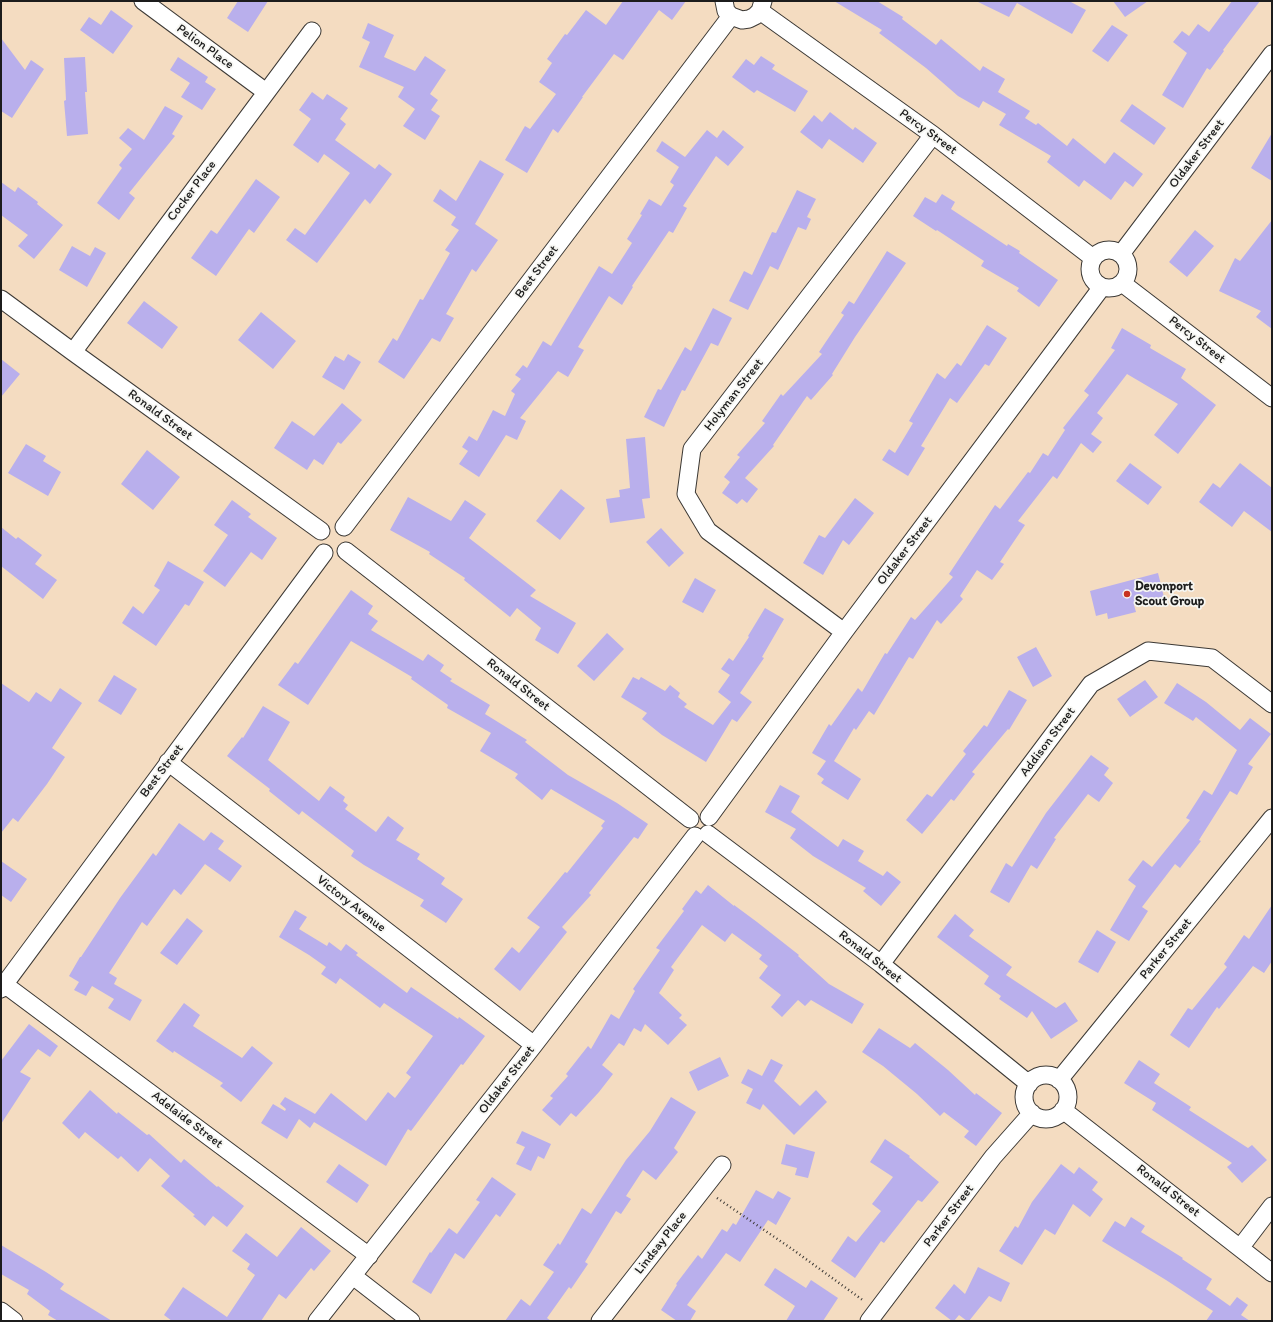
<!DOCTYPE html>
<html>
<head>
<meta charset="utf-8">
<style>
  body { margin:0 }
  #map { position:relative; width:1273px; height:1322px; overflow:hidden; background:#f4dcc1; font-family:Itim,sans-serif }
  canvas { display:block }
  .frame { position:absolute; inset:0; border:2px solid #1c1c1c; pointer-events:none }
</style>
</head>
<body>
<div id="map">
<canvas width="1273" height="1322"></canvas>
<div class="frame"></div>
</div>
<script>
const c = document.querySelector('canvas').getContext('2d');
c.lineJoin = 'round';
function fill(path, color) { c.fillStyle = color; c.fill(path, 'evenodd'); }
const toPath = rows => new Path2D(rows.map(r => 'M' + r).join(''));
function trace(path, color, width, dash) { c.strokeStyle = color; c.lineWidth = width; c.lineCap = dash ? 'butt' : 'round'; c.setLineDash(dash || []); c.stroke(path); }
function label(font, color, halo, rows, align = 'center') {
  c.font = font + ' Itim,sans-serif'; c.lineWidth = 3.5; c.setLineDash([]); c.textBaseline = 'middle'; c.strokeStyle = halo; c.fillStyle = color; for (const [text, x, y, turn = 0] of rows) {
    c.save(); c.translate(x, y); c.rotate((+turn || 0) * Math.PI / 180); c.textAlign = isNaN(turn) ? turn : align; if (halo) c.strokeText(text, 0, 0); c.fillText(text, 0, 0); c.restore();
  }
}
fill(toPath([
  [238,1,268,1,248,32,227,18],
  [623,1,686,1,672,20,659,10,623,60,614,54,582,97,583,97,558,133,553,129,527,173,505,160,525,126,530,129,556,94,539,82,552,63,547,59,565,34,567,35,586,10,606,25],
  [834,1,877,1,903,17,902,19,936,45,941,39,980,71,983,66,1005,79,998,92,1030,111,1025,118,1036,125,1038,123,1067,146,1073,138,1105,164,1114,152,1143,174,1133,187,1125,181,1111,200,1084,180,1079,187,1047,162,1051,156,999,125,1006,114,983,101,979,108,958,96,926,68,879,33,882,30],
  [976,1,1069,1,1086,10,1072,34,1017,3,1009,17],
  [1113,1,1148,1,1125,17],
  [1232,1,1260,1,1223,50,1224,51,1210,70,1207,68,1183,108,1162,95,1187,53,1173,42,1182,31,1189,36,1198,24,1209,32],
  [111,10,133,26,113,54,80,30,89,17,101,25],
  [368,23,394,35,384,57,415,71,425,56,446,70,430,94,438,100,431,110,440,116,425,140,403,126,415,109,398,97,404,87,359,67,370,42,362,38],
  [1112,25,1128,35,1108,62,1092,51],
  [1,38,25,70,31,60,44,69,12,118,1,111],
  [761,56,775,65,772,69,808,91,795,112,757,90,754,93,732,77,746,59,754,65],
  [85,57,87,92,85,92,88,134,67,136,64,101,66,100,64,58],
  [178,57,208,77,205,82,216,89,202,110,181,97,190,83,170,70],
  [312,92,323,100,327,94,348,108,340,119,346,124,335,140,375,169,379,164,392,174,370,204,365,199,317,263,286,240,295,228,305,235,350,173,324,154,318,163,293,145,311,119,299,110],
  [1132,104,1166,128,1154,145,1120,121],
  [165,106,183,116,172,134,175,136,129,193,135,198,119,220,97,203,122,168,119,165,132,149,119,138,128,128,144,140],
  [830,112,853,130,855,127,877,143,863,163,829,139,822,149,800,132,814,115,822,122],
  [707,130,717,138,723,130,744,147,728,166,716,156,683,206,687,208,673,233,669,231,632,286,633,287,622,305,609,296,578,347,584,350,568,377,558,371,520,418,526,421,517,440,506,435,479,477,459,464,468,451,462,447,469,436,477,441,493,410,505,416,515,394,511,391,521,379,515,375,523,365,527,368,543,341,551,346,599,266,612,274,632,243,627,239,642,215,640,214,649,199,661,206,674,185,670,182,679,167,656,151,662,141,685,157],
  [1272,133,1272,181,1251,168],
  [480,160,504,174,475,224,498,240,476,272,472,269,446,314,454,318,440,342,432,338,404,379,378,362,393,338,397,341,420,299,423,300,450,253,445,250,459,230,451,225,456,217,433,201,440,189,456,201],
  [256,179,280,197,254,233,249,229,216,276,191,258,211,230,217,234],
  [1,182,15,192,18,187,38,202,37,204,63,225,34,259,18,246,28,235,1,215],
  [797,190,816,199,807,217,811,219,806,230,798,227,778,270,770,266,748,310,729,301,744,271,752,275,772,232,776,233],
  [942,194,955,202,951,209,1007,246,1008,244,1020,251,1019,253,1058,280,1039,307,1017,291,1019,288,981,266,984,261,937,230,936,231,913,216,925,197,936,203],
  [1272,220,1272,329,1256,317,1261,311,1219,291,1235,258,1240,261],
  [1195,230,1214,246,1187,277,1169,262],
  [72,246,90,256,95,247,106,253,87,287,59,270],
  [887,251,906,263,855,337,832,374,833,375,811,400,807,396,773,445,774,446,745,478,758,489,747,503,742,499,737,504,722,493,730,482,724,477,740,457,737,455,765,423,762,421,781,394,783,396,822,354,819,352,844,315,841,313,849,301,854,304],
  [144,301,178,327,162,349,127,323],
  [713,308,732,318,718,346,711,343,685,391,682,390,664,427,644,417,658,389,661,390,685,347,691,351],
  [261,312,296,341,273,369,238,340],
  [987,325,1007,338,989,366,985,364,957,403,950,398,921,446,925,448,908,476,882,460,889,449,895,453,913,423,909,421,937,373,945,379,957,363,961,366],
  [1122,328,1151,345,1150,348,1186,369,1181,378,1216,405,1178,454,1154,435,1178,404,1127,374,1097,413,1103,418,1091,434,1102,442,1093,453,1081,443,1057,479,1053,476,1018,521,1025,525,1000,562,1004,564,992,580,977,570,960,596,963,599,941,624,937,620,913,659,909,657,874,715,869,711,856,730,854,728,834,761,861,779,848,800,821,783,824,779,817,774,826,761,812,753,829,724,831,726,858,688,862,692,885,653,887,654,911,617,915,620,953,577,949,574,995,505,1000,509,1028,472,1030,473,1043,453,1048,456,1065,430,1063,428,1089,395,1084,391,1115,350,1111,348],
  [348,354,361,362,344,390,322,377,335,356,344,361],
  [1,359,20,374,1,397],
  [342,403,362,420,341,444,338,442,323,465,314,459,307,470,274,448,292,421,314,436],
  [645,437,650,498,642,499,645,518,610,523,606,499,620,497,619,490,630,488,626,439],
  [26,444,46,456,43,461,61,472,48,496,8,473],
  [147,450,180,477,153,510,121,484],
  [1130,463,1162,487,1148,505,1116,481],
  [1240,463,1272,488,1272,532,1244,511,1232,527,1199,502,1213,483,1220,488],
  [561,489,585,508,560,540,536,521],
  [408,497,451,521,465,500,486,514,469,538,536,590,530,596,576,623,558,654,535,640,541,628,517,608,510,617,464,580,465,578,429,554,430,552,390,530],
  [855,498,874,513,849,545,843,540,823,575,803,563,819,535,825,538],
  [232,500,251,514,248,517,277,538,262,560,251,552,225,587,203,571,228,535,214,525],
  [1,527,16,539,18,537,42,555,35,564,57,580,43,599,1,566],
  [661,528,684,553,669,567,646,542],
  [168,561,204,582,189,606,185,604,156,646,122,623,133,606,143,614,160,590,154,586],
  [1158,573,1164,597,1134,605,1136,612,1108,619,1107,613,1096,616,1090,591],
  [695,578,716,590,703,613,682,602],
  [351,590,373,606,368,614,378,621,371,630,423,661,428,654,444,665,440,671,452,679,450,681,490,705,485,714,527,740,525,742,568,775,617,803,648,824,638,839,634,837,589,893,591,895,562,927,567,932,520,991,494,969,512,947,519,953,540,927,527,918,565,872,567,873,603,828,601,826,605,821,551,789,542,800,515,778,518,774,480,751,491,733,447,708,448,705,411,679,412,677,351,641,308,705,278,685,295,662,298,664],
  [765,608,784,619,762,657,764,658,740,693,752,702,737,722,732,719,706,762,662,735,642,719,647,713,621,697,633,677,639,680,641,677,665,691,670,685,680,693,678,697,687,704,684,707,713,725,731,702,718,692,730,675,721,669,729,658,733,661,749,637,748,636],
  [607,633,624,649,594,681,577,666],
  [1036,647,1052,676,1033,687,1017,657],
  [114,675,137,689,121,715,98,701],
  [1145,680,1158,697,1130,717,1117,699],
  [1,683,29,702,36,692,51,702,60,688,82,703,52,748,65,757,47,784,18,822,13,818,1,833],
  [1177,683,1206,702,1240,730,1250,718,1271,734,1248,764,1253,767,1237,795,1230,791,1199,840,1201,841,1180,868,1175,864,1142,907,1148,911,1129,941,1110,930,1136,886,1128,880,1143,860,1152,867,1190,820,1186,818,1204,790,1212,795,1237,750,1196,717,1193,721,1164,703],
  [1009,690,1027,700,1009,730,1008,729,972,772,975,774,954,801,951,799,922,834,906,820,927,794,932,797,966,754,963,751,984,725,987,727],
  [263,706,290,722,268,760,319,801,330,786,345,797,343,801,348,805,345,809,376,832,388,816,404,828,396,840,420,854,417,859,445,878,441,884,463,899,446,923,420,906,424,900,364,865,351,856,354,851,302,811,299,815,269,791,270,789,227,756,242,737,243,738],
  [1091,755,1109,768,1104,775,1113,783,1099,802,1088,794,1054,838,1056,839,1037,869,1031,865,1009,903,990,892,1006,863,1012,867,1046,813],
  [780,785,800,796,791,812,838,847,843,839,864,851,858,861,883,876,887,871,901,882,881,906,863,891,866,888,813,856,790,838,796,829,765,812],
  [179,823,204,841,211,832,224,841,218,849,242,866,230,882,205,864,181,895,174,889,147,926,142,922,109,973,117,978,114,984,142,1000,130,1021,108,1008,114,999,92,986,86,996,74,990,79,982,69,976,80,957,81,957,120,898,153,853,156,856],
  [1,861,27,879,11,902,1,895],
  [708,885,734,906,734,905,757,922,799,955,798,956,829,984,864,1004,852,1024,811,1000,805,1006,798,1000,782,1017,771,1007,781,995,759,978,768,966,759,959,762,955,732,933,725,942,702,925,671,967,674,970,659,993,682,1015,679,1018,687,1025,668,1045,645,1024,641,1032,634,1028,624,1046,619,1043,602,1065,613,1074,599,1092,576,1117,571,1113,560,1126,542,1110,553,1098,550,1096,568,1076,566,1074,588,1046,591,1049,611,1014,619,1019,635,991,633,989,660,950,656,948,684,911,682,909,696,890,701,894],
  [1272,905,1272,961,1264,973,1253,966,1219,1009,1217,1007,1189,1048,1170,1035,1188,1008,1192,1010,1227,967,1224,964,1244,935,1249,939],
  [295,910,307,917,299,929,327,946,329,942,341,951,346,944,358,953,356,955,407,993,411,987,458,1019,459,1017,485,1036,463,1065,461,1064,411,1131,408,1129,386,1166,314,1122,310,1128,299,1119,287,1139,261,1123,273,1104,285,1111,286,1109,280,1104,285,1097,315,1114,331,1093,366,1121,388,1092,395,1098,411,1077,406,1073,433,1036,384,1003,380,1008,340,978,336,984,321,974,326,967,309,955,279,937],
  [955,914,974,930,969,936,1012,967,1006,975,1056,1008,1065,1002,1078,1021,1051,1039,1032,1011,1027,1018,999,999,1001,996,984,984,989,976,937,937],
  [187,918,203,931,177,965,160,953],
  [1097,930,1116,942,1098,973,1078,962],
  [184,1003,200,1015,193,1026,242,1058,252,1046,273,1063,241,1102,220,1086,223,1083,174,1051,173,1053,156,1041],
  [29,1024,58,1046,50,1057,38,1049,20,1072,31,1078,1,1124,1,1061],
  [879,1028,910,1048,915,1043,948,1070,975,1095,976,1093,1002,1113,976,1146,964,1137,969,1131,944,1112,940,1116,917,1094,883,1066,862,1052],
  [720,1057,729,1076,698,1091,689,1072],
  [771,1059,783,1065,774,1081,800,1106,816,1090,827,1102,794,1135,763,1104,760,1110,746,1103,753,1089,741,1083,748,1069,762,1076],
  [1139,1060,1160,1074,1154,1083,1191,1107,1189,1110,1248,1148,1252,1145,1267,1160,1242,1183,1227,1167,1232,1163,1152,1110,1156,1103,1124,1083],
  [90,1090,117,1114,118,1112,147,1135,149,1134,181,1163,184,1159,217,1187,218,1186,244,1206,227,1227,213,1216,205,1226,193,1216,195,1215,161,1186,170,1176,150,1158,138,1172,121,1156,118,1159,85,1132,79,1139,62,1123],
  [671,1097,696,1112,674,1148,678,1152,656,1180,643,1170,626,1196,631,1199,621,1214,616,1211,585,1262,588,1264,571,1289,569,1287,547,1318,551,1321,505,1321,521,1299,530,1306,554,1272,543,1265,558,1243,560,1245,582,1208,591,1214,626,1160,650,1131],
  [522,1131,551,1144,544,1159,538,1156,531,1171,516,1164,525,1147,516,1143],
  [885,1139,910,1156,909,1157,939,1182,922,1202,918,1200,884,1243,881,1241,855,1278,831,1261,848,1236,856,1242,881,1211,872,1204,893,1177,870,1162],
  [786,1144,815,1152,808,1178,795,1175,797,1168,781,1164],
  [339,1164,369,1185,357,1203,326,1182],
  [1061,1164,1074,1174,1079,1167,1098,1182,1092,1190,1103,1199,1090,1217,1073,1204,1055,1235,1045,1229,1022,1265,999,1251,1015,1226,1018,1228,1032,1202],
  [492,1177,516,1194,500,1217,496,1214,464,1259,455,1253,431,1294,412,1282,430,1252,431,1253,449,1228,457,1234,480,1202,476,1200],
  [756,1190,773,1199,778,1191,791,1198,776,1225,768,1220,740,1262,726,1253,687,1305,696,1311,690,1321,677,1321,661,1310,677,1285,676,1284,698,1255,702,1259,722,1229,727,1232,733,1223,736,1225],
  [1131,1217,1145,1226,1141,1232,1183,1258,1182,1259,1212,1279,1206,1289,1230,1306,1237,1297,1248,1305,1241,1315,1250,1321,1206,1321,1213,1311,1166,1280,1102,1241,1115,1221,1125,1227],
  [301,1227,331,1251,314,1271,311,1268,286,1299,279,1294,261,1321,172,1321,164,1315,183,1287,227,1317,255,1275,247,1269,250,1264,232,1251,246,1233,277,1257],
  [1,1245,46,1272,64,1284,60,1289,112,1321,58,1321,48,1315,50,1311,27,1294,29,1290,1,1274],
  [978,1267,1010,1283,1001,1302,989,1296,969,1321,967,1321,959,1315,954,1321,952,1321,935,1308,954,1284,965,1294],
  [775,1268,806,1288,811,1280,838,1298,823,1321,786,1321,795,1306,764,1285]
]), '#b9afec');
const minor = toPath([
  [143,1,266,92],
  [724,1,726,11,731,16,742,20,749,19,755,16,760,11,763,1],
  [760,11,933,135,1093,258],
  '1090 269a19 19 0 1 1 38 0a19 19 0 1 1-38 0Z',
  [1121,254,1272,54],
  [1122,283,1272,398],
  [1,299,73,352,321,531],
  [73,352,312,31],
  [344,527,731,16],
  [346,551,690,819],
  [844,632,708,531,686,494,692,449,933,135],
  [168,762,534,1045],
  [709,817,844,632,1102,287],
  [708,834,881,964,1029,1084],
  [881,964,1091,684,1148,651,1212,658,1272,704],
  [4,984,369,1256],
  [1,989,324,553],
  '1024 1097a22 22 0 1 1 44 0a22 22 0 1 1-44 0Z',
  [1059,1080,1272,818],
  [1063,1110,1272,1273],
  [1240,1248,1272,1206],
  [353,1276,411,1321],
  [1,1311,14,1321],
  [317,1321,534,1045,695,836],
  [600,1321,722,1165],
  [869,1321,993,1157,1032,1113]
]);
trace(minor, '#3c3935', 19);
trace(toPath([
  [717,1198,792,1249,864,1301]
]), '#3c3935', 2.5, [1, 3]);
trace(minor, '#fff', 17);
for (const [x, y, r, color] of [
  [1127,594,4,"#c8321e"]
]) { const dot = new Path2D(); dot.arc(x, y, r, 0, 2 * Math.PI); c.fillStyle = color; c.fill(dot); trace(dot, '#f6f6f2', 1.5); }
label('13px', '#1c1c1c', '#f6f6f2', [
  ["Pelion Place",205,47,36],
  ["Percy Street",928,132,36],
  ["Oldaker Street",1197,154,-53],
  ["Cocker Place",192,191,-53],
  ["Best Street",537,272,-53],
  ["Percy Street",1197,340,38],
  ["Holyman Street",734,395,-52],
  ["Ronald Street",160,415,36],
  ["Oldaker Street",905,551,-53],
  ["Ronald Street",518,685,38],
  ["Addison Street",1048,742,-53],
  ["Best Street",162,771,-53],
  ["Victory Avenue",351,904,38],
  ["Parker Street",1166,949,-51],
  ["Ronald Street",870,957,38],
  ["Oldaker Street",507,1080,-52],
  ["Adelaide Street",187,1120,37],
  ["Ronald Street",1168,1191,38],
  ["Parker Street",949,1216,-53],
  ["Lindsay Place",661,1243,-52]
]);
label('bold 13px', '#1c1c1c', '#f6f6f2', [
  ["Devonport",1135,587],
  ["Scout Group",1135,602]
], 'left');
</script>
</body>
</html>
